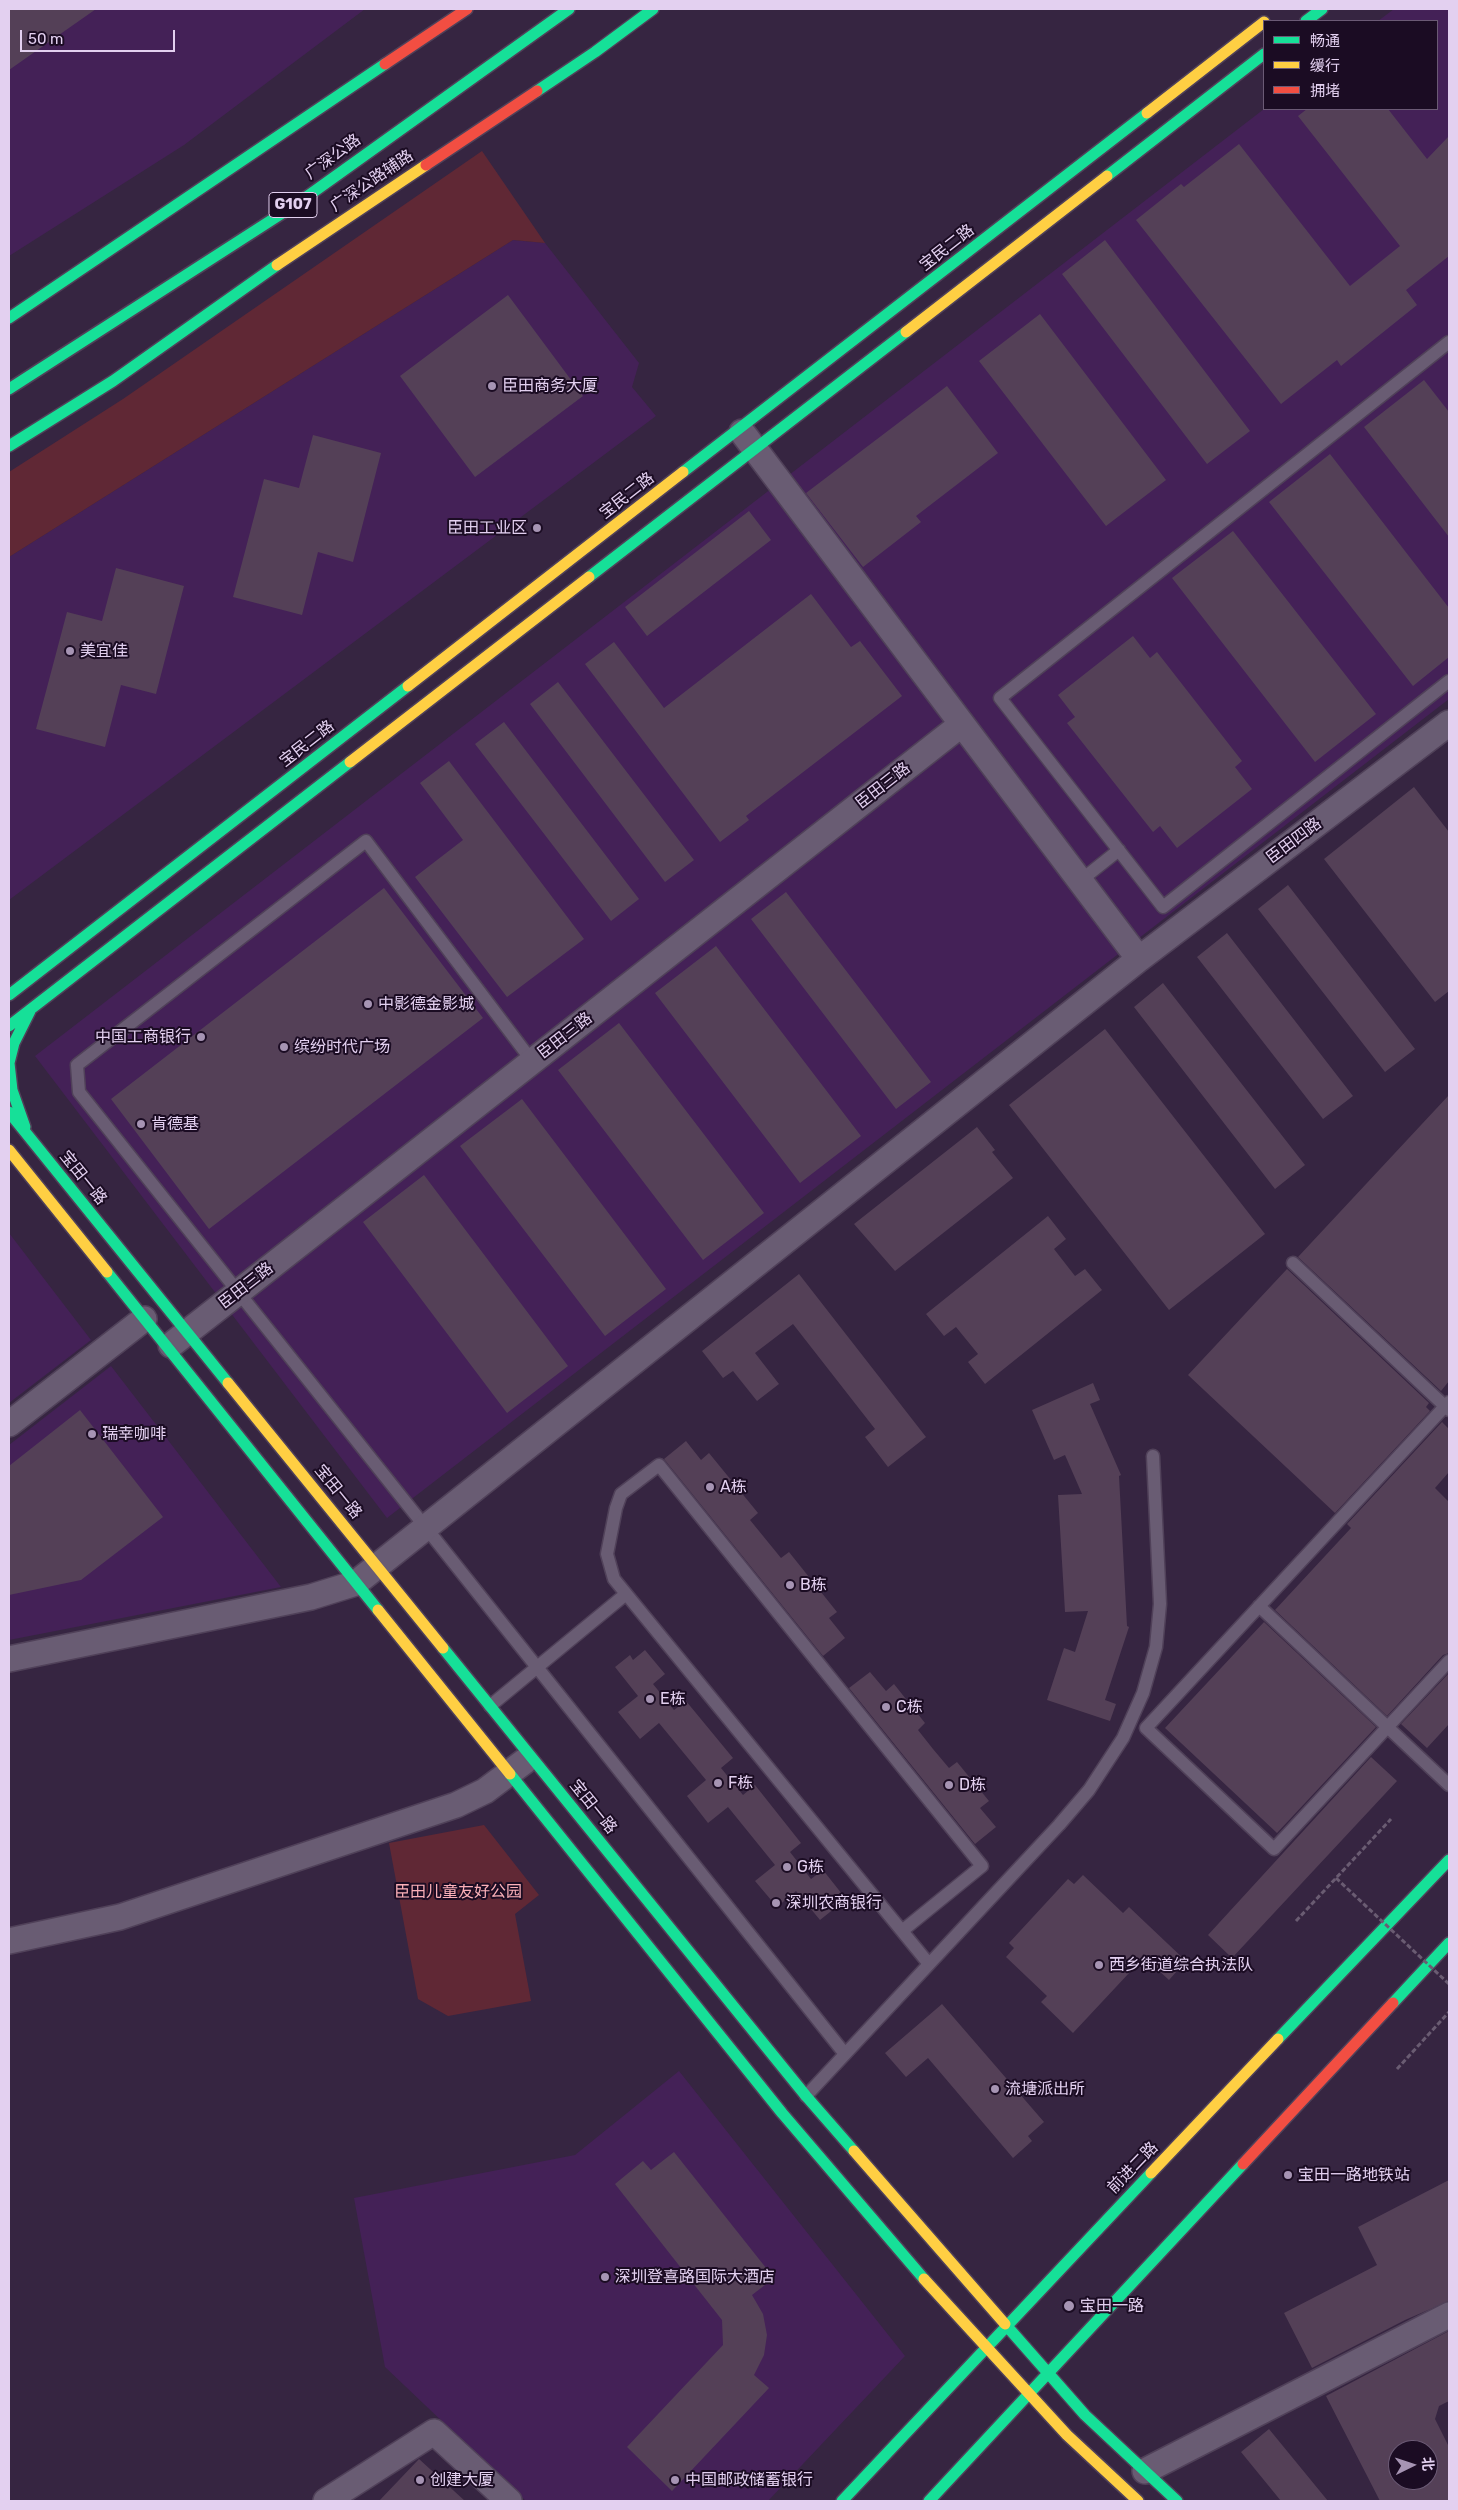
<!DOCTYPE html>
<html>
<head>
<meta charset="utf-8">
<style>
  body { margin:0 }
  #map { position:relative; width:1458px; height:2510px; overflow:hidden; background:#362541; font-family:Rubik,"Noto Sans SC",sans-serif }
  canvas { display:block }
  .frame { position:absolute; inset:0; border:10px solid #e3d0f0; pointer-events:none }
  .legend { position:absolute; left:1263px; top:20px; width:175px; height:90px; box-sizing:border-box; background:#1b0c23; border:1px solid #6b5a75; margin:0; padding:6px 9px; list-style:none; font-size:15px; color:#e3d0f0 }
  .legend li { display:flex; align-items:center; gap:10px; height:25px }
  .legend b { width:25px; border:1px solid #6b5a75 }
  .north { position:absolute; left:1388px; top:2440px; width:50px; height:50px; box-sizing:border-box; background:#1b0c23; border:1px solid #6b5a75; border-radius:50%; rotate:86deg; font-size:14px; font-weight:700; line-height:20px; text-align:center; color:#e3d0f0 }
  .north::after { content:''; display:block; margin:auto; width:18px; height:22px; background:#a694b3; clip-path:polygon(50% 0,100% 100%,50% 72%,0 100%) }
  .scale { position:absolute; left:20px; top:30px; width:155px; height:22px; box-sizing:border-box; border:2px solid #e3d0f0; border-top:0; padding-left:6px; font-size:15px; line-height:18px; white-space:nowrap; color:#e3d0f0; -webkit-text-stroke:4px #1b0c23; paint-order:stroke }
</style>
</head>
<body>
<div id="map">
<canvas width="1458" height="2510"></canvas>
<div class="frame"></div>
<ul class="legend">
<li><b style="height:6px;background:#16e098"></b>畅通</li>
<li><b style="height:6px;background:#ffcf43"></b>缓行</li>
<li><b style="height:6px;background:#f24e42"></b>拥堵</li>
</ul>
<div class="north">北</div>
<div class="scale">50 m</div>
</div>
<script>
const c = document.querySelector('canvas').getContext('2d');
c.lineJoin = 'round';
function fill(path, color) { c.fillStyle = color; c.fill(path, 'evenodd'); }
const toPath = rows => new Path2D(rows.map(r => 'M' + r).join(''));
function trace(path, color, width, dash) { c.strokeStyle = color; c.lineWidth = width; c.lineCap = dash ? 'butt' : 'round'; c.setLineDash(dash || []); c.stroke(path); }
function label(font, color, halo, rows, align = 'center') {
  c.font = font + ' Rubik,"Noto Sans SC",sans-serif'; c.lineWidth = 4; c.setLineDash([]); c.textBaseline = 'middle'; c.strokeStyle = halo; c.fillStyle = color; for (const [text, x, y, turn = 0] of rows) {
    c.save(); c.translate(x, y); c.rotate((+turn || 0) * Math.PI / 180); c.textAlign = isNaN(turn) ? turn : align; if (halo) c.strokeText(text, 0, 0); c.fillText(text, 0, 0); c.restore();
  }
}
fill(toPath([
  [9,9,365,9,184,145,9,256],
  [1394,9,1449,9,1449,699,387,1518,35,1056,1264,109,1437,109,1437,21,1378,21],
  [513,240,545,243,639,363,632,387,656,416,9,900,9,557],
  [9,1233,91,1340,9,1403],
  [111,1366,281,1587,9,1640,9,1445],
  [679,2071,905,2356,768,2501,526,2501,385,2367,354,2198,575,2155]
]), '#442157');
fill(toPath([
  [482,151,545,243,513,240,9,557,9,472,123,399],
  [484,1825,539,1895,515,1914,531,2001,448,2016,418,1999,389,1843]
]), '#602835');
fill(toPath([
  [9,9,96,9,9,70],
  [1307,109,1388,109,1427,159,1449,136,1449,256,1406,290,1417,305,1341,366,1337,360,1281,404,1136,220,1181,184,1184,187,1239,144,1350,286,1400,246,1298,116],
  [1105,240,1250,431,1207,464,1062,274],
  [508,295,583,396,475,477,400,376],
  [1040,314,1166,480,1106,526,979,361],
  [1424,380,1449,412,1449,537,1364,427],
  [947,386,998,453,916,516,921,522,863,567,806,493],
  [313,435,381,453,353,562,318,552,302,615,233,597,264,479,299,488],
  [1330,454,1449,608,1449,657,1413,686,1269,502],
  [749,511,771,540,647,636,625,607],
  [1233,531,1376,714,1315,762,1172,578],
  [116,568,184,586,156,694,121,685,105,747,36,729,67,612,102,621],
  [811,594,851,647,860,641,902,696,746,816,749,820,720,842,585,664,614,642,664,708],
  [1133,636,1150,658,1157,652,1242,761,1235,767,1252,789,1177,848,1160,826,1153,832,1067,723,1075,717,1058,695],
  [558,682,694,860,665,882,530,704],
  [504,722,639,899,611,921,475,744],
  [449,761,584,939,507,997,415,877,463,840,420,783],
  [1414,787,1449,832,1449,991,1435,1002,1324,859],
  [1288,885,1415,1049,1385,1072,1258,909],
  [384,888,483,1018,209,1229,111,1099],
  [786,892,931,1082,896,1109,751,919],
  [1227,933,1353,1096,1323,1119,1197,957],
  [716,946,861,1136,800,1183,655,993],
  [1163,983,1305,1165,1275,1189,1134,1007],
  [619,1023,764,1213,703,1260,558,1070],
  [1105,1029,1265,1234,1169,1310,1009,1105],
  [1449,1095,1449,1381,1441,1391,1298,1257],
  [522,1099,666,1289,605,1336,460,1146],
  [977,1127,995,1150,992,1152,1013,1178,895,1271,854,1224],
  [424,1175,568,1366,507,1413,363,1222],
  [1048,1216,1066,1239,1054,1249,1075,1276,1085,1269,1102,1290,985,1384,968,1362,978,1354,956,1327,944,1336,926,1314],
  [1287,1269,1429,1403,1426,1407,1430,1411,1335,1513,1188,1375],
  [799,1274,926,1437,888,1467,865,1437,875,1429,793,1324,755,1353,779,1384,757,1401,733,1371,723,1378,702,1351],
  [1093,1383,1100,1400,1090,1404,1121,1475,1119,1476,1127,1626,1129,1627,1105,1700,1116,1704,1110,1721,1047,1700,1064,1648,1075,1652,1088,1611,1065,1612,1058,1495,1082,1494,1065,1455,1054,1460,1032,1410],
  [80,1410,163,1517,81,1580,9,1595,9,1466],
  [1442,1422,1449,1429,1449,1472,1435,1488,1449,1502,1449,1653,1443,1655,1387,1716,1275,1610,1351,1528,1347,1524],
  [686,1441,701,1460,709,1453,758,1513,750,1520,781,1558,789,1552,837,1612,829,1618,845,1638,823,1656,664,1459],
  [1264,1622,1376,1727,1277,1833,1165,1728],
  [645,1650,665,1674,653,1684,674,1710,686,1701,733,1758,721,1768,743,1795,755,1785,801,1843,790,1852,811,1879,823,1870,842,1894,831,1903,835,1908,820,1920,796,1891,777,1907,755,1881,775,1865,728,1807,708,1823,687,1796,706,1780,659,1723,640,1739,618,1712,638,1696,615,1667,630,1655,633,1660],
  [870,1672,886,1691,894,1684,925,1723,918,1730,933,1749,949,1768,957,1762,989,1801,980,1808,996,1827,975,1844,849,1688],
  [1449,1673,1449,1724,1427,1748,1401,1724],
  [1371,1757,1397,1781,1232,1958,1208,1935],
  [1083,1875,1123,1913,1129,1907,1186,1961,1169,1980,1144,1957,1073,2033,1041,2002,1047,1996,1006,1957,1014,1948,1009,1943,1068,1879,1074,1884],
  [942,2004,1044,2122,1028,2136,1032,2141,1013,2158,928,2058,906,2077,885,2053],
  [674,2152,774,2278,752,2295,763,2314,767,2335,764,2355,754,2375,769,2388,672,2491,627,2447,723,2345,722,2320,615,2184,643,2161,651,2170],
  [1449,2180,1449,2301,1405,2320,1312,2368,1284,2313,1377,2265,1358,2227],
  [1449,2331,1449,2401,1439,2406,1435,2419,1449,2447,1449,2501,1380,2501,1326,2396],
  [1398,2450,1428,2450,1428,2480,1398,2480],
  [1269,2429,1328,2501,1281,2501,1241,2452],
  [419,2459,465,2501,379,2501]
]), '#544057');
const lane = toPath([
  [1449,342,1000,698,1163,907,1449,681],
  [1080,881,1119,850],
  [532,1061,366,841,77,1065,79,1092,845,2054],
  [1293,1263,1449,1410],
  [1449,1402,1146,1728,1274,1849,1449,1661],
  [1259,1606,1449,1785],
  [490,1706,626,1594],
  [902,1931,982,1866,659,1465,621,1494,616,1508,607,1554,614,1579,929,1964],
  [806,2096,1059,1825,1089,1790,1123,1738,1143,1693,1156,1647,1160,1604,1153,1456]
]);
const street = toPath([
  [742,432,1139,959],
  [171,1345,962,724],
  [9,1424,144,1319],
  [9,1659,311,1597,356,1583,1139,959,1449,723],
  [9,1941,120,1917,456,1805,485,1791,525,1761],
  [1145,2471,1449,2315],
  [326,2501,434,2432,509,2501]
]);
const fast = toPath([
  [1306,21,1322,9],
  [537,91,595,52,653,9],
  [1107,176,1264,54],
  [9,318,385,64],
  [9,389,298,203,569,9],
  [9,446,113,381,277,265],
  [683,472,1147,113],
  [589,577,906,332],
  [9,995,408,686],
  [9,1026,350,762],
  [9,1112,228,1383],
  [25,1127,12,1090,9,1063,14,1043,30,1011],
  [107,1272,378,1610],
  [443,1648,806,2096,854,2151],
  [510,1774,782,2113,924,2279],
  [1393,2003,1449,1943],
  [1278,2039,1449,1860],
  [1005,2324,1085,2415,1177,2501],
  [842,2501,1151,2173],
  [929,2501,1243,2164]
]);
const slow = toPath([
  [1147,113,1264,22],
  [277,265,426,165],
  [906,332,1107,176],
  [408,686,683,472],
  [350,762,589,577],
  [9,1150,107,1272],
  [228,1383,443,1648],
  [378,1610,510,1774],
  [854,2151,1005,2324],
  [1151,2173,1278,2039],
  [924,2279,1067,2435,1138,2501]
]);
const jam = toPath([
  [385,64,467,9],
  [426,165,537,91],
  [1243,2164,1393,2003]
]);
trace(lane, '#504159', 15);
trace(street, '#504159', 28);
trace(fast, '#504159', 14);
trace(slow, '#504159', 14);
trace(jam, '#504159', 14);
trace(toPath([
  [1296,1921,1391,1819],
  [1397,2069,1449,2012]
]), '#6a5c72', 3, [5, 2.5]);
trace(lane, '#695c73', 12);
trace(street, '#695c73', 25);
trace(fast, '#16e098', 11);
trace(slow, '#ffcf43', 11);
trace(jam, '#f24e42', 11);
trace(toPath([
  [1336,1878,1449,1984]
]), '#6a5c72', 3, [5, 2.5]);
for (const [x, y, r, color] of [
  [492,386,5,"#a694b3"],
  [537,528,5,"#a694b3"],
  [70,651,5,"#a694b3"],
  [368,1004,5,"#a694b3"],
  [201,1037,5,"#a694b3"],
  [284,1047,5,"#a694b3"],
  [141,1124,5,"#a694b3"],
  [92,1434,5,"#a694b3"],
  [710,1487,5,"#a694b3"],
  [790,1585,5,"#a694b3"],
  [650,1699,5,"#a694b3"],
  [886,1707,5,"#a694b3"],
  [718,1783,5,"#a694b3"],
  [949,1785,5,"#a694b3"],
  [787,1867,5,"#a694b3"],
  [776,1903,5,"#a694b3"],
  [1099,1965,5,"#a694b3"],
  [995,2089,5,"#a694b3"],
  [1288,2175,5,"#a694b3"],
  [605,2277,5,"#a694b3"],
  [1069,2306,6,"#a694b3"],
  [420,2480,5,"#a694b3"],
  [675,2480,5,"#a694b3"]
]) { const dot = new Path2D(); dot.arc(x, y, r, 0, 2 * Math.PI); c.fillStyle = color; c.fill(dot); trace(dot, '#1b0c23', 2); }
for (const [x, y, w] of [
  [293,205,48]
]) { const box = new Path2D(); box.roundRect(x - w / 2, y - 12.5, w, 25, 4); c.fillStyle = '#1b0c23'; c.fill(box); trace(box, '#e3d0f0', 1); }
label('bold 15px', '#e3d0f0', null, [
  ["G107",293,205]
]);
label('16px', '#e3d0f0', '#1b0c23', [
  ["广深公路",333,157,-36],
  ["广深公路辅路",372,181,-34],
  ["宝民二路",947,248,-38],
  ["宝民二路",627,496,-38],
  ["宝民二路",307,744,-38],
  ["臣田三路",883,786,-38],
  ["臣田四路",1294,841,-37],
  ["臣田三路",565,1036,-38],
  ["宝田一路",83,1178,51],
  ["臣田三路",246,1286,-38],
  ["宝田一路",338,1492,51],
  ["宝田一路",593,1807,51],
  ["前进二路",1133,2168,-46]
]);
label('16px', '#e3d0f0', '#1b0c23', [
  ["臣田商务大厦",502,386],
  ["臣田工业区",527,528,"right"],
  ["美宜佳",80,651],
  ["中影德金影城",378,1004],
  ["中国工商银行",191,1037,"right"],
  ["缤纷时代广场",294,1047],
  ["肯德基",151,1124],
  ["瑞幸咖啡",102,1434],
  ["A栋",720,1487],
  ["B栋",800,1585],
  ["E栋",660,1699],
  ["C栋",896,1707],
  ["F栋",728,1783],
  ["D栋",959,1785],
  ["G栋",797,1867],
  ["深圳农商银行",786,1903],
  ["西乡街道综合执法队",1109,1965],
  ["流塘派出所",1005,2089],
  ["宝田一路地铁站",1298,2175],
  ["深圳登喜路国际大酒店",615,2277],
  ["宝田一路",1080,2306],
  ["创建大厦",430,2480],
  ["中国邮政储蓄银行",685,2480]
], 'left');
label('16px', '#fbb0b8', '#1b0c23', [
  ["臣田儿童友好公园",458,1892]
]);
</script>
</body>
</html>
